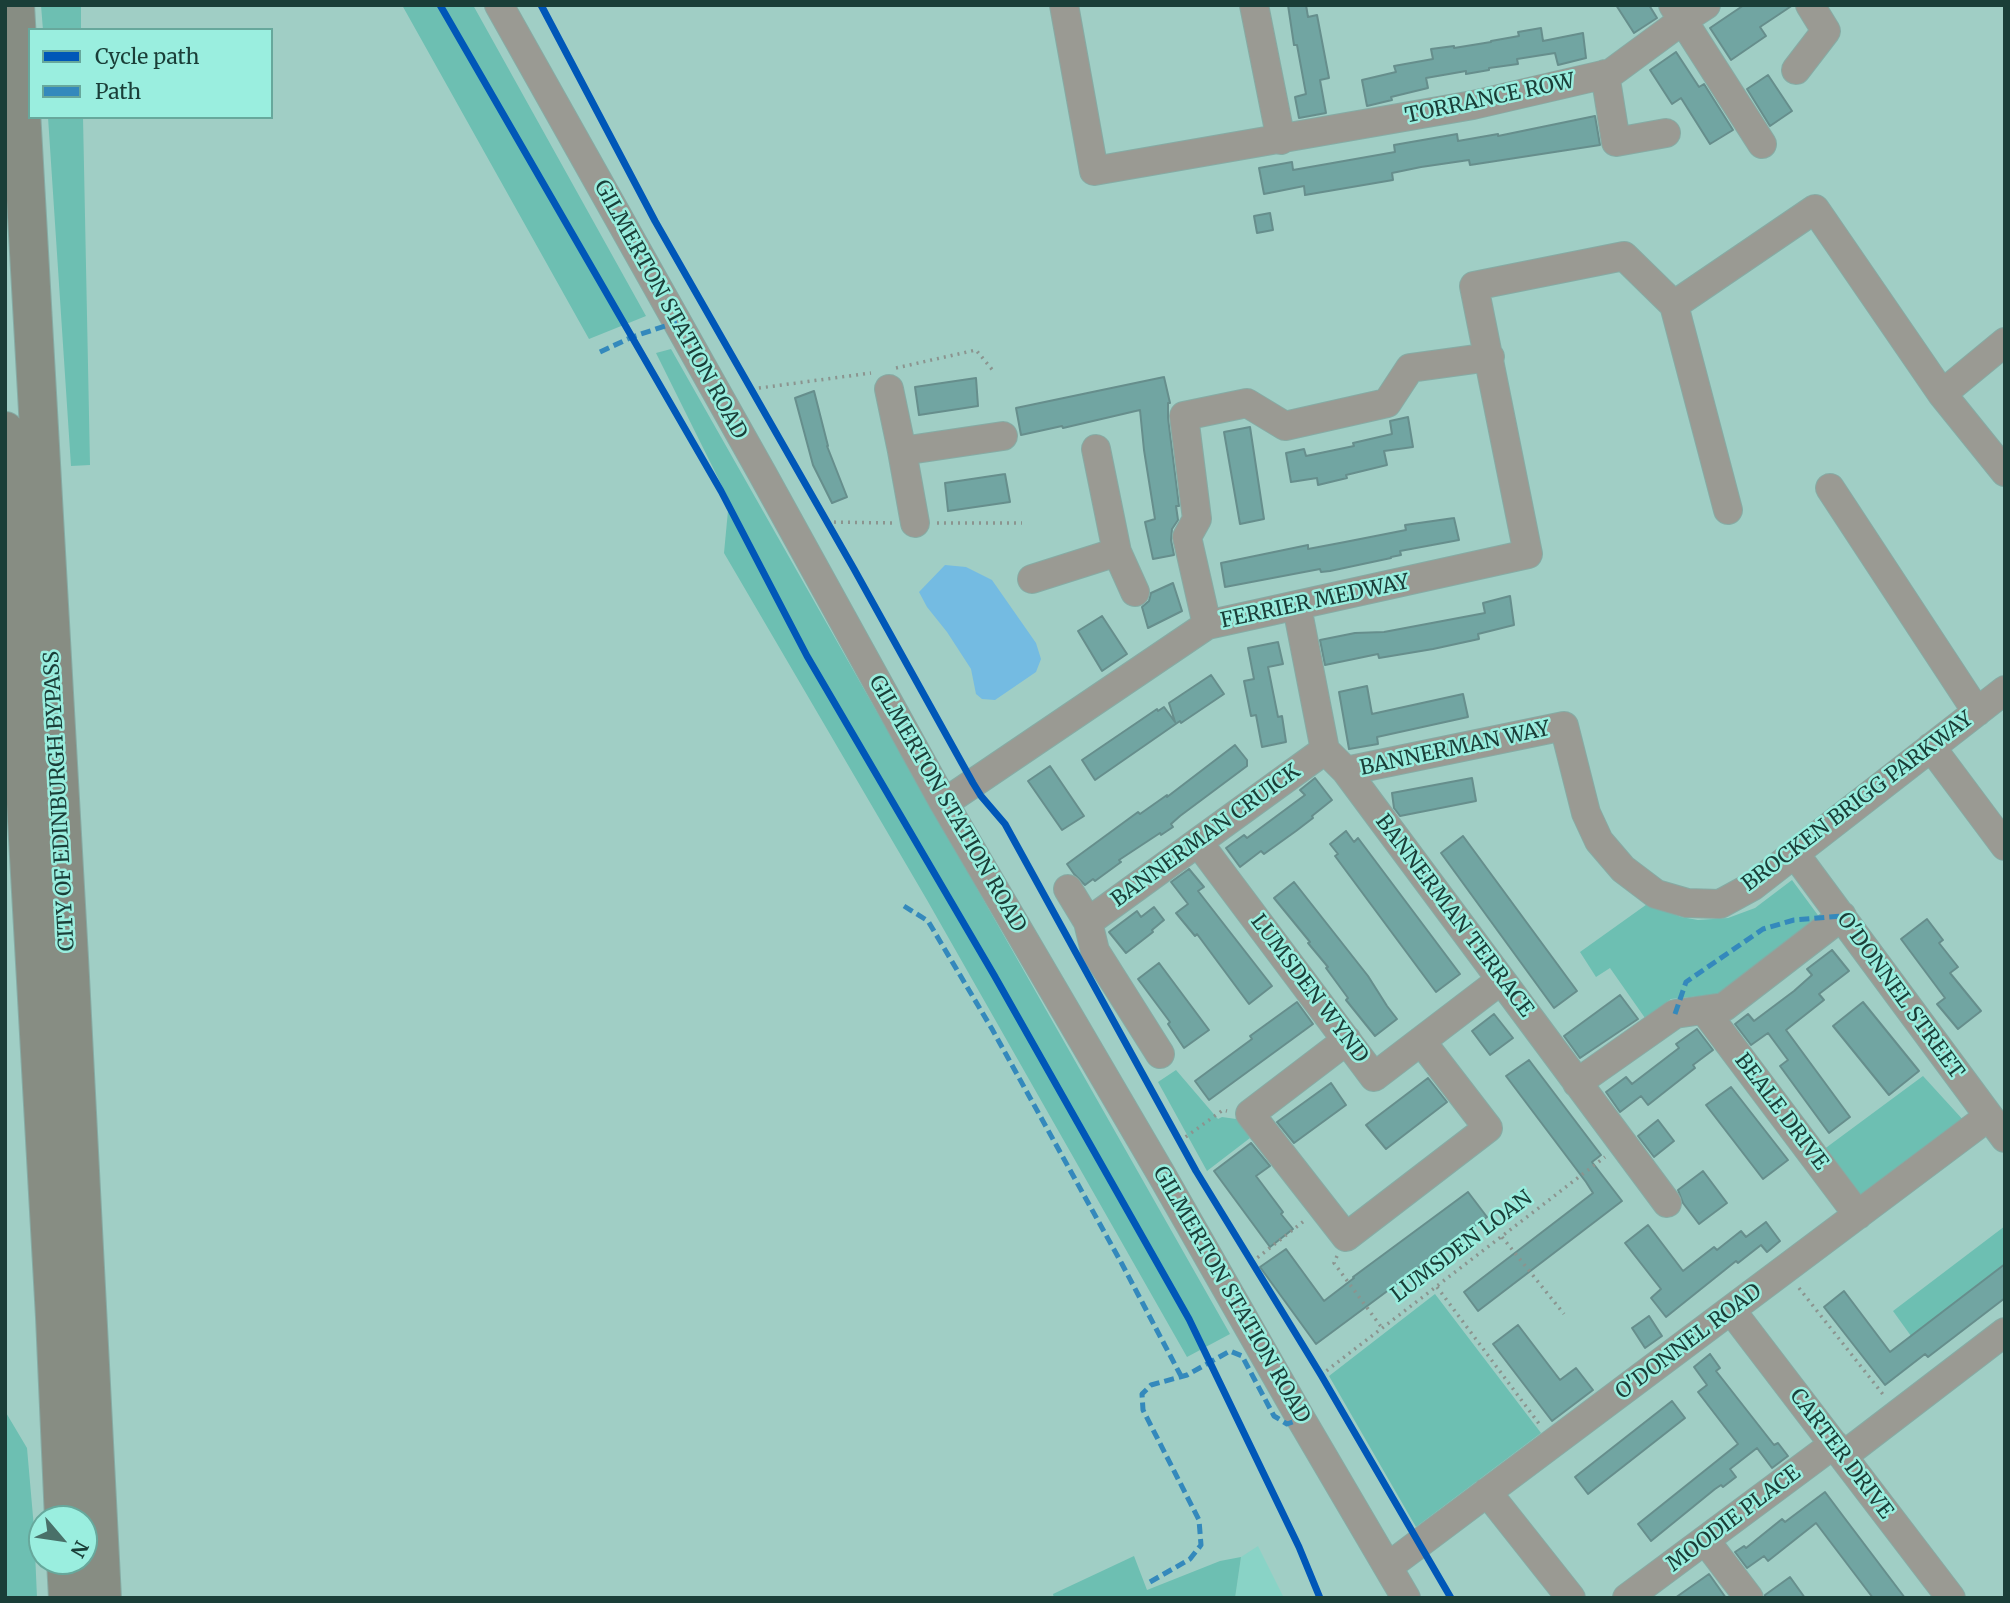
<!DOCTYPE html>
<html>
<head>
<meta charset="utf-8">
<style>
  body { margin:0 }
  #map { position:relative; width:2010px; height:1603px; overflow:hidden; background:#a0cec5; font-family:Merriweather,serif }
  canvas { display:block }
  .frame { position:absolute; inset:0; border:7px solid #1a3e38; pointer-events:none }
  .legend { position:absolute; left:28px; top:28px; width:245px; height:91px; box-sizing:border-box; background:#9aeedf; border:2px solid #67a89c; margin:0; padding:9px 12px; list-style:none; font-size:21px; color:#1a3e38 }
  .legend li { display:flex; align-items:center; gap:14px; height:35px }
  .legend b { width:35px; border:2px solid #67a89c }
  .north { position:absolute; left:28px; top:1505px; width:70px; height:70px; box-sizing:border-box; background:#9aeedf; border:2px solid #67a89c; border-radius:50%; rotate:119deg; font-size:19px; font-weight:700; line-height:28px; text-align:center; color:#1a3e38 }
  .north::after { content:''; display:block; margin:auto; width:24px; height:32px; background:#497069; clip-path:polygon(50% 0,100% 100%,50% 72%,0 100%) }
</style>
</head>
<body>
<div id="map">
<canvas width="2010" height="1603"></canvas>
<div class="frame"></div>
<ul class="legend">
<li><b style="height:9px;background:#0057b8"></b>Cycle path</li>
<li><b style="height:9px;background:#3489bc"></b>Path</li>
</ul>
<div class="north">N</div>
</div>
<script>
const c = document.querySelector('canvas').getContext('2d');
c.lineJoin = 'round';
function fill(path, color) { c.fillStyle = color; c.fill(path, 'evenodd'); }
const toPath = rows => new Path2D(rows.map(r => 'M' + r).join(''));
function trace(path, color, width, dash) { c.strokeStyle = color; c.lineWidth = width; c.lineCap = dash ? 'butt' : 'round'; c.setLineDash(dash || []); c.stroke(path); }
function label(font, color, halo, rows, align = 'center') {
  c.font = font + ' Merriweather,serif'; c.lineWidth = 5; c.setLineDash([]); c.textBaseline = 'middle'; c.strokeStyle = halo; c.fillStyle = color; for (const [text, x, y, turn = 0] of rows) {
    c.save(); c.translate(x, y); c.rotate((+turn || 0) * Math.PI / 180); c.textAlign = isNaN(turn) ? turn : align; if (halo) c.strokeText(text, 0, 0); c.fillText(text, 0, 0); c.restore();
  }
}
fill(toPath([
  [1258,1546,1284,1598,1235,1598,1241,1557]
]), '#89d3c6');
fill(toPath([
  [41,5,81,5,81,30,43,30],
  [402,5,473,5,646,316,589,339],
  [48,117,83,117,90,465,71,466],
  [671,349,1230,1334,1187,1357,927,900,724,553,729,500,656,353],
  [1792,880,1820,918,1720,994,1671,999,1645,1018,1610,968,1596,977,1580,952,1650,902,1665,911,1681,917,1698,920,1728,918,1755,908],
  [1176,1070,1218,1119,1222,1117,1236,1119,1250,1138,1207,1171,1158,1082],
  [1923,1076,1965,1122,1861,1202,1823,1150],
  [2005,1226,2005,1264,1911,1336,1893,1311],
  [1435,1294,1541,1433,1416,1527,1329,1376],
  [5,1411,27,1448,34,1528,37,1598,5,1598],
  [1134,1556,1147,1590,1220,1561,1241,1557,1235,1598,1054,1598,1053,1594]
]), '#6dbfb2');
fill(toPath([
  [945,565,966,567,992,580,1036,643,1041,659,1036,672,995,700,982,699,976,694,971,669,947,632,927,607,919,592]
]), '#74bbe2');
const building = toPath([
  [1288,5,1306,5,1308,17,1317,15,1329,78,1320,80,1326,113,1299,118,1295,97,1306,94,1297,45,1294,45,1288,5],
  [1616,5,1649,5,1657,18,1634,33,1616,5],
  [1744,5,1793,5,1760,27,1766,36,1731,60,1710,28,1744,5],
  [1541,28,1543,41,1583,33,1586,58,1558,65,1555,53,1517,59,1518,64,1489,68,1489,70,1466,74,1466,71,1426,78,1428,88,1391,97,1392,100,1367,106,1362,80,1396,72,1394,66,1433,59,1431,49,1454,46,1454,48,1491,42,1491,41,1519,36,1518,32,1541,28],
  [1676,52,1699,87,1704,84,1733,130,1710,144,1681,98,1672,104,1650,70,1676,52],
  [1768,75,1792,111,1770,126,1747,89,1768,75],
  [1595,116,1600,145,1470,165,1469,160,1421,167,1392,173,1393,180,1305,195,1304,186,1264,194,1259,168,1292,162,1293,170,1395,152,1394,145,1457,134,1458,141,1498,134,1498,136,1595,116],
  [1270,213,1273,230,1257,233,1254,216,1270,213],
  [1164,377,1170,403,1168,403,1168,418,1179,506,1176,506,1178,520,1172,529,1171,540,1174,555,1153,559,1145,522,1155,519,1144,450,1140,410,1063,428,1062,426,1021,435,1016,408,1164,377],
  [976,378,978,406,919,415,915,387,976,378],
  [814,391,828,446,827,446,847,497,832,503,813,465,795,398,814,391],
  [1408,417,1413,447,1384,451,1387,465,1346,475,1347,478,1318,485,1317,478,1291,482,1286,453,1304,449,1306,456,1354,446,1353,443,1392,434,1390,421,1408,417],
  [1250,427,1264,519,1240,524,1224,432,1250,427],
  [1005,474,1010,502,948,511,945,483,1005,474],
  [1454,518,1459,540,1400,551,1401,555,1391,557,1391,558,1330,571,1321,572,1320,569,1225,587,1221,563,1308,545,1308,549,1345,542,1406,530,1405,525,1454,518],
  [1173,583,1182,611,1148,628,1142,607,1149,601,1151,593,1173,583],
  [1510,596,1514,625,1478,634,1479,639,1433,649,1379,658,1378,654,1325,665,1320,640,1355,633,1384,632,1485,613,1483,603,1510,596],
  [1102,616,1127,654,1102,671,1078,631,1102,616],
  [1278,642,1283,664,1268,667,1278,717,1282,716,1286,742,1262,747,1256,715,1251,716,1244,681,1254,679,1248,648,1278,642],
  [1211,675,1224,694,1181,723,1180,721,1095,780,1082,760,1157,709,1158,711,1164,707,1175,722,1169,703,1211,675],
  [1367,686,1372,714,1463,694,1468,717,1377,737,1378,744,1349,749,1339,692,1367,686],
  [1235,745,1247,760,1247,766,1180,816,1171,824,1173,827,1161,835,1160,833,1119,860,1121,862,1095,881,1093,879,1085,885,1074,874,1067,864,1138,812,1140,814,1167,795,1167,797,1235,745],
  [1050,766,1084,816,1062,830,1028,781,1050,766],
  [1315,778,1332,800,1312,816,1313,818,1296,831,1264,854,1261,851,1240,867,1226,848,1244,835,1247,838,1305,795,1300,790,1315,778],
  [1472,778,1476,801,1400,816,1394,808,1392,793,1472,778],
  [1346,831,1354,842,1358,838,1460,974,1436,992,1335,856,1338,854,1330,844,1346,831],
  [1463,836,1577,991,1554,1008,1441,853,1463,836],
  [1189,869,1204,887,1198,891,1272,986,1249,1004,1197,934,1195,936,1176,913,1188,904,1171,882,1189,869],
  [1294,882,1368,976,1387,1006,1397,1019,1375,1036,1346,1000,1348,998,1326,968,1328,967,1308,943,1310,942,1274,898,1294,882],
  [1154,907,1164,920,1152,930,1153,932,1126,953,1109,932,1137,911,1141,917,1154,907],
  [1927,919,1943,940,1939,943,1958,967,1950,973,1981,1011,1958,1029,1937,1004,1945,998,1901,939,1927,919],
  [1832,950,1849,971,1819,994,1824,1000,1786,1030,1850,1117,1829,1133,1780,1066,1788,1060,1768,1033,1751,1045,1735,1024,1748,1014,1754,1021,1794,991,1812,975,1807,969,1832,950],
  [1159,963,1209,1030,1184,1048,1168,1024,1170,1022,1138,979,1159,963],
  [1620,995,1638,1019,1580,1058,1564,1036,1620,995],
  [1297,1002,1313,1024,1209,1100,1195,1081,1252,1039,1250,1036,1297,1002],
  [1863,1002,1919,1071,1889,1095,1833,1026,1863,1002],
  [1494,1014,1513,1038,1490,1055,1472,1031,1494,1014],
  [1697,1029,1713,1050,1693,1065,1695,1068,1648,1105,1641,1096,1620,1112,1606,1092,1626,1077,1632,1084,1679,1048,1676,1044,1697,1029],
  [1529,1060,1601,1155,1592,1162,1622,1201,1478,1311,1464,1292,1593,1193,1586,1182,1506,1076,1529,1060],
  [1428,1078,1447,1102,1386,1149,1366,1125,1428,1078],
  [1331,1083,1346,1105,1294,1143,1277,1122,1331,1083],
  [1731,1087,1788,1160,1763,1179,1706,1105,1731,1087],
  [1658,1120,1674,1141,1654,1157,1638,1136,1658,1120],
  [1251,1143,1270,1166,1256,1176,1283,1212,1281,1214,1293,1229,1270,1247,1214,1171,1251,1143],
  [1703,1171,1727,1203,1699,1224,1683,1203,1678,1190,1703,1171],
  [1468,1192,1487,1217,1316,1344,1260,1267,1286,1249,1324,1301,1354,1278,1353,1277,1468,1192],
  [1766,1222,1780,1241,1767,1252,1761,1245,1738,1263,1736,1261,1666,1317,1651,1298,1661,1289,1625,1243,1648,1225,1683,1271,1714,1247,1717,1250,1741,1231,1746,1237,1766,1222],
  [2005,1264,2005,1298,1928,1357,1925,1354,1885,1385,1824,1307,1844,1291,1890,1352,2005,1264],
  [1649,1316,1662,1336,1645,1348,1632,1328,1649,1316],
  [1518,1325,1560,1380,1576,1368,1593,1390,1552,1421,1493,1344,1518,1325],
  [1710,1354,1720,1368,1716,1371,1774,1445,1778,1443,1788,1456,1772,1468,1757,1448,1730,1469,1736,1477,1723,1487,1721,1485,1715,1489,1651,1541,1638,1524,1738,1444,1698,1392,1707,1385,1694,1367,1710,1354],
  [1672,1401,1685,1418,1588,1494,1575,1477,1672,1401],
  [1825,1492,1843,1516,1905,1598,1873,1598,1816,1523,1768,1561,1764,1556,1747,1568,1735,1552,1744,1546,1746,1548,1782,1519,1785,1522,1825,1492],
  [1709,1574,1726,1598,1675,1598,1709,1574],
  [1790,1577,1805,1598,1765,1598,1765,1595,1790,1577]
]);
fill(building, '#71a5a2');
trace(building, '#668e8c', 2);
const minor = toPath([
  [499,5,762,473,944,803,1160,1172,1301,1419,1406,1598],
  [1064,5,1094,171,1473,105,1611,73,1683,20,1706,5],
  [1254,5,1281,140],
  [1673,5,1762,144],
  [1796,70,1826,31,1810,5],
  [1605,74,1616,142,1666,133],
  [1674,305,1815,209,1942,394,2005,472],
  [889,389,902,451,1003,436],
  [1942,394,2005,342],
  [902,451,915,523],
  [1830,488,1977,712],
  [1117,552,1135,592],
  [1032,579,1117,552,1096,449],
  [1297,607,1325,750,1346,771,1667,1203],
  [1207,625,1187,537,1197,519,1184,416,1247,403,1285,426,1387,403,1410,368,1490,357],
  [1931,747,2005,846],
  [1346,771,1564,726,1586,813,1599,841,1623,869,1656,894,1687,903,1720,904,1753,886,2005,690],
  [944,803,1207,625,1528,554,1474,286,1624,256,1674,305,1728,510],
  [1198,842,1374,1077,1501,980],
  [1795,854,2005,1138],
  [1068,889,1088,922,1095,951,1160,1054],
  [1088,922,1325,750],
  [1704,1010,1858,1215],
  [1347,1040,1250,1114,1346,1237,1488,1128,1421,1041],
  [1577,1083,1675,1014,1724,1007,1842,916],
  [1731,1310,1951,1598],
  [1843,1456,2005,1332],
  [1487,1492,1571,1598],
  [1705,1540,1749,1598],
  [1389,1566,1988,1117],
  [1627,1598,1834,1444]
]);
const highway = toPath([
  [15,5,69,958,102,1598],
  [5,431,55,1317,64,1519],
  [66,1561,68,1598]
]);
trace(minor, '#86aba4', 30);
trace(highway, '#86aba4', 40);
trace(toPath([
  [896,368,976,350,995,373],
  [752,389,871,373],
  [827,522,894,523],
  [937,523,1022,523],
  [1180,1141,1223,1110,1227,1111],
  [1502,1237,1564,1314],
  [1337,1256,1334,1263,1382,1328],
  [1252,1262,1304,1221],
  [1437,1287,1540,1425],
  [1799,1288,1885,1397],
  [1321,1375,1605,1157]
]), '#8b948f', 3.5, [2, 5]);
trace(minor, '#9a9a93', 28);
trace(highway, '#878d83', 38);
trace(toPath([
  [600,352,632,337,677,322],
  [904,906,928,921,992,1029,1122,1264,1181,1376],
  [1675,1014,1686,982,1763,929,1794,920,1842,916],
  [1150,1582,1190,1559,1201,1545,1199,1520,1143,1410,1142,1394,1151,1385,1187,1375,1230,1351,1242,1356,1274,1416,1287,1424,1301,1419]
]), '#3489bc', 5, [10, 5]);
trace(toPath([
  [440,5,721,491,807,656,994,975,1189,1319,1299,1547,1320,1598],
  [541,5,655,221,854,569,973,783,981,796,1005,824,1196,1171,1321,1375,1451,1598]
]), '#0057b8', 7);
label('21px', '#1a3e38', '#9aeedf', [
  ["TORRANCE ROW",1490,99,-12],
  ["GILMERTON STATION ROAD",670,310,61],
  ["FERRIER MEDWAY",1315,602,-12],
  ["BANNERMAN WAY",1455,749,-12],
  ["CITY OF EDINBURGH BYPASS",60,801,-93],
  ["BROCKEN BRIGG PARKWAY",1858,802,-37],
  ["GILMERTON STATION ROAD",947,804,60],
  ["BANNERMAN CRUICK",1206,836,-36],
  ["BANNERMAN TERRACE",1454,916,53],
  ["LUMSDEN WYND",1309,989,53],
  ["O'DONNEL STREET",1900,996,54],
  ["BEALE DRIVE",1781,1112,53],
  ["LUMSDEN LOAN",1462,1247,-37],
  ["GILMERTON STATION ROAD",1231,1295,60],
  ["O'DONNEL ROAD",1689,1342,-37],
  ["CARTER DRIVE",1841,1454,53],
  ["MOODIE PLACE",1734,1519,-37]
]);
</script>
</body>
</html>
